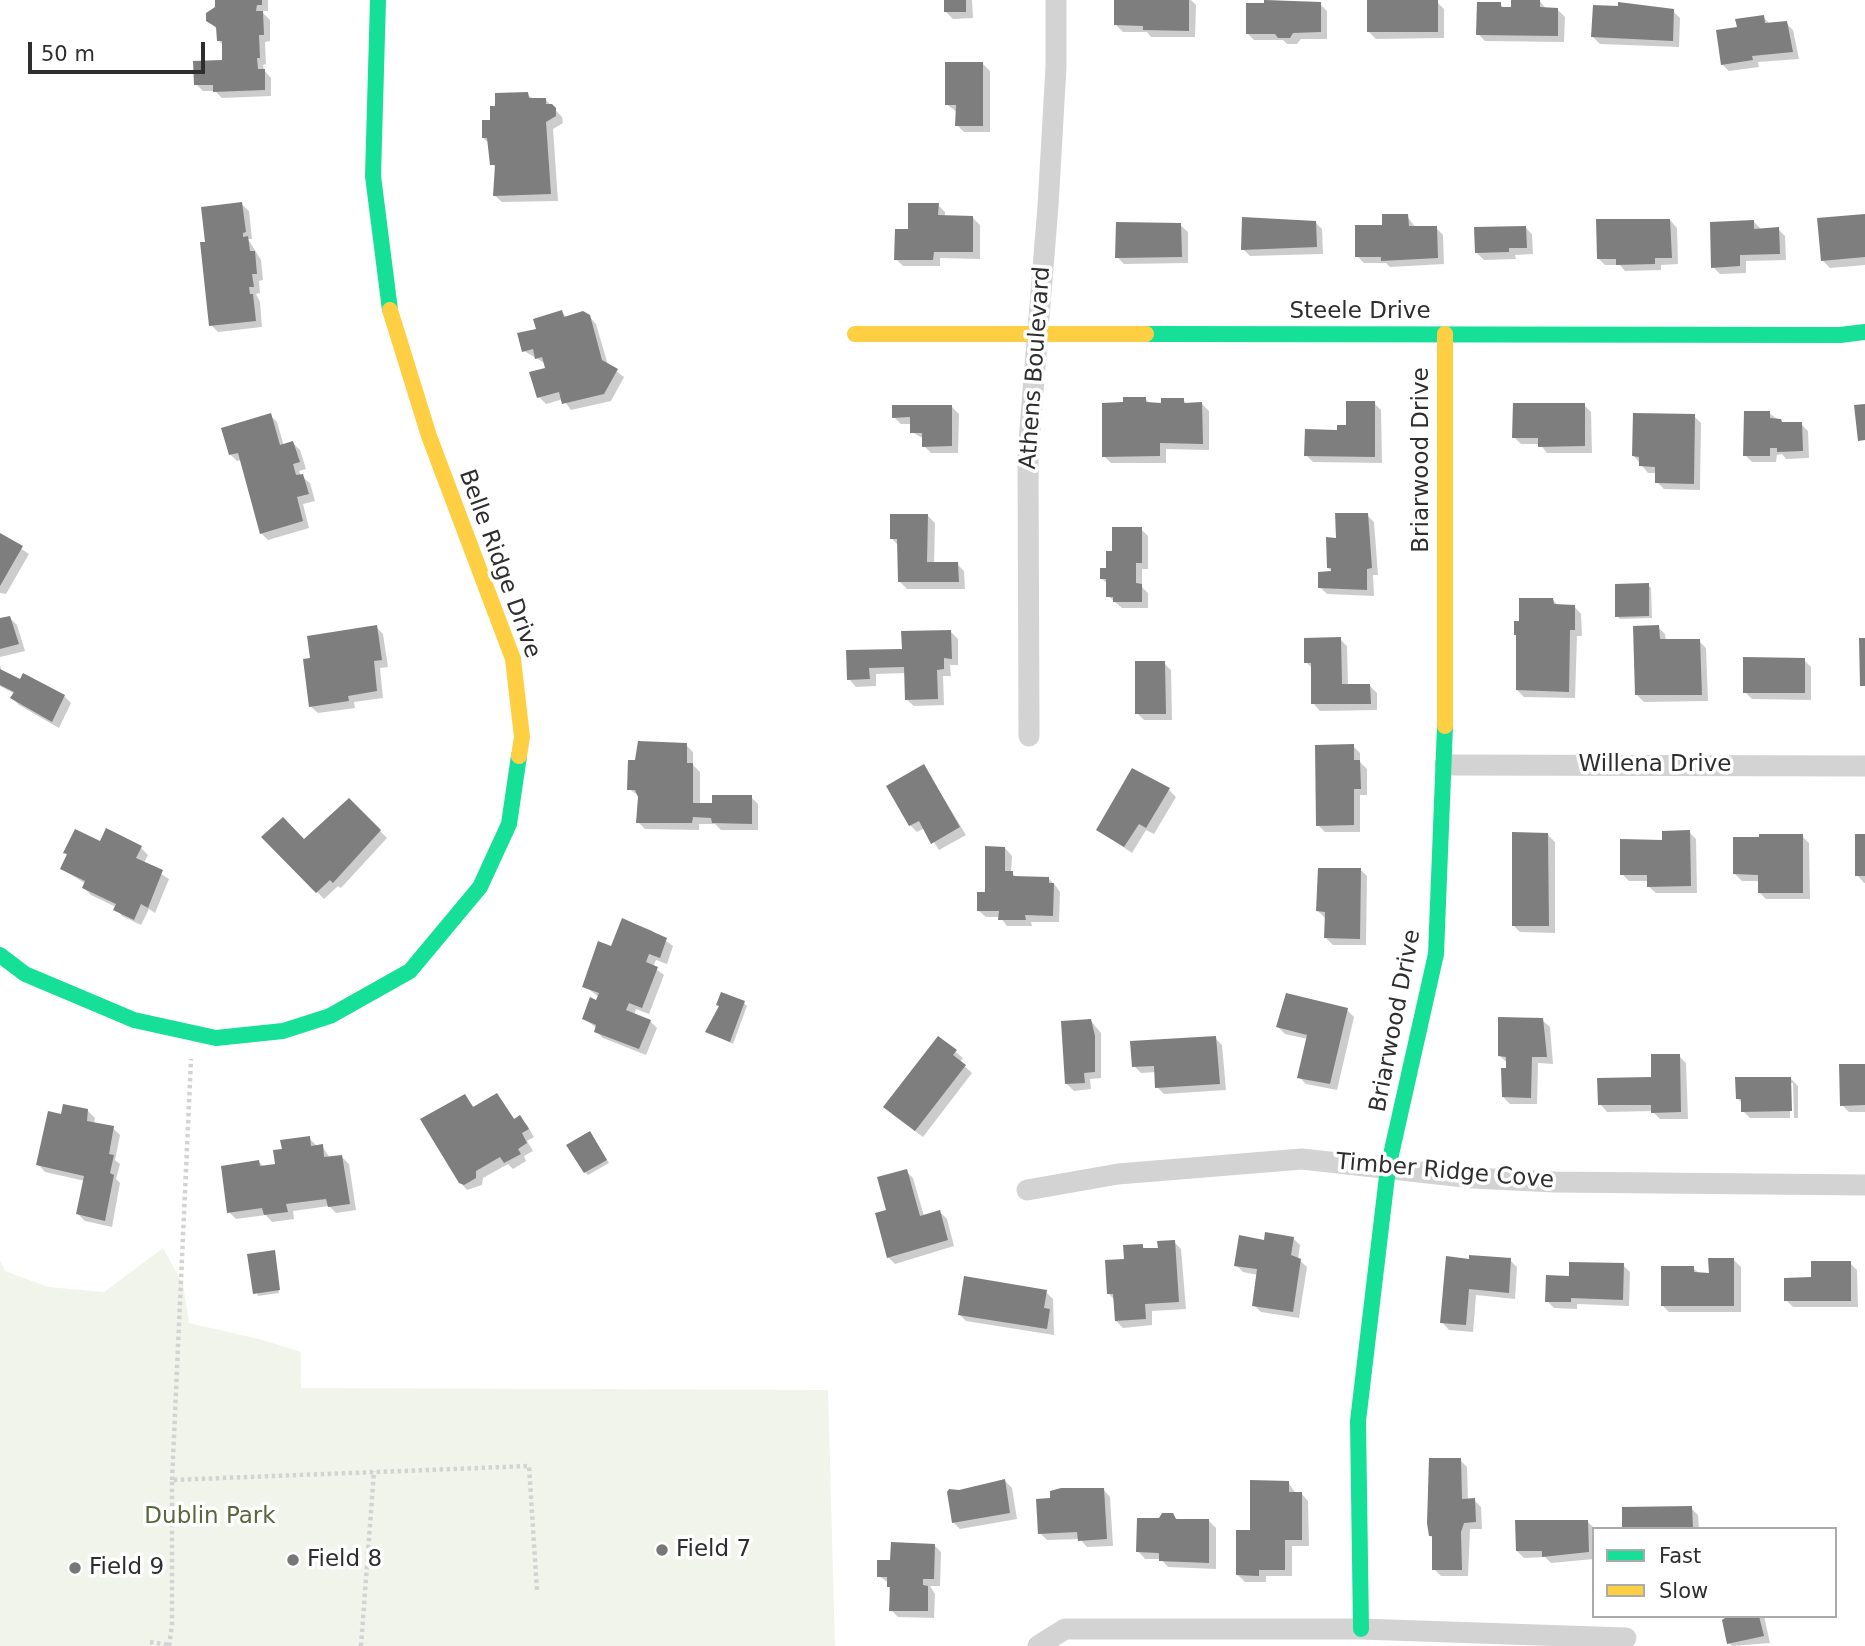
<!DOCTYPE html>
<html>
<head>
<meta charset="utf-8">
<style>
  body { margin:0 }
  #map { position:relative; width:1865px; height:1646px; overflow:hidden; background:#fff; font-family:"DejaVu Sans",sans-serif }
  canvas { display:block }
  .legend { position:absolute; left:1592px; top:1527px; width:245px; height:91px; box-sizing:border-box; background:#fff; border:2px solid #ababab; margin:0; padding:9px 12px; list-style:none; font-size:21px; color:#2e2e2e }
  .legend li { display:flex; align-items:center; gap:14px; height:35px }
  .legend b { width:35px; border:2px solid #ababab }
  .scale { position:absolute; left:28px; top:42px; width:177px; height:32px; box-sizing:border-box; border:4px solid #2e2e2e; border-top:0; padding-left:9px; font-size:21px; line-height:24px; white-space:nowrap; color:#2e2e2e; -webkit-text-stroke:5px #fff; paint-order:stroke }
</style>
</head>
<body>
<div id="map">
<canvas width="1865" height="1646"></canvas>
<ul class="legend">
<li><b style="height:9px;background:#16e098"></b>Fast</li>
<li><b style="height:9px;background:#ffcf43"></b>Slow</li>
</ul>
<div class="scale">50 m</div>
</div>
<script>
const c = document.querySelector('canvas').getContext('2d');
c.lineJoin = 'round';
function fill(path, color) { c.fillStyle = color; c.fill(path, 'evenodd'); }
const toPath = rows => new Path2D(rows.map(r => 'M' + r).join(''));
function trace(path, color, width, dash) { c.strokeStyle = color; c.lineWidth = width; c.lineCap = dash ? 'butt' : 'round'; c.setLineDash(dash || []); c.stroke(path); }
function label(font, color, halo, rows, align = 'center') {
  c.font = font + ' "DejaVu Sans",sans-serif'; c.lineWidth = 7; c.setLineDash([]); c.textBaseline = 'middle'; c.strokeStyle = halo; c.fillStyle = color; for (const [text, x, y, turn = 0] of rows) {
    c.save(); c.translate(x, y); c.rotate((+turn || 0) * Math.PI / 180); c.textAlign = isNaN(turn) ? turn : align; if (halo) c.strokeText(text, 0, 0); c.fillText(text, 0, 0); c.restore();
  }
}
fill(toPath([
  [163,1248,183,1284,189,1323,259,1339,301,1352,301,1388,828,1390,835,1646,0,1646,0,1260,5,1271,48,1287,104,1292]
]), '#f1f4eb');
fill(toPath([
  [217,0,268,0,268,11,261,11,270,20,270,41,265,42,266,64,263,65,264,70,271,78,271,96,222,98,215,91,203,91,196,84,224,61,224,46,218,40,218,30,208,21,217,8],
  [946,0,972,0,973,18,953,19,946,12],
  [1116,0,1191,0,1196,5,1195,37,1151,37,1147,32,1123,32,1116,25],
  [1266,0,1320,4,1327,11,1327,39,1301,39,1297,44,1287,44,1283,40,1254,40,1247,33],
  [1369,0,1437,2,1444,9,1444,38,1376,39,1369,32],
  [1539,0,1546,9,1558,10,1565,17,1564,42,1485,41,1478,34,1500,4,1505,9],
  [1620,7,1673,11,1680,18,1679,47,1600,44,1593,37],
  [1763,17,1770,24,1786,23,1793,30,1799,59,1758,62,1759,67,1729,71,1722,64,1739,29],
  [983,64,990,71,990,132,964,132,957,125,957,112,946,104],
  [527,94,533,99,545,99,562,117,563,123,553,129,558,201,502,202,494,195,494,179,497,179,490,144,483,138,492,122],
  [241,204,249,211,252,239,248,239,261,260,263,280,259,281,260,293,256,294,260,302,262,327,218,332,211,325,207,243],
  [938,205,945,212,945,217,973,218,980,225,980,259,940,258,940,266,903,266,896,259,910,231],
  [1407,216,1415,227,1436,228,1443,235,1444,264,1390,267,1386,263,1364,263,1357,256,1384,227],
  [1865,216,1865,265,1830,268,1823,261],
  [1243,219,1315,222,1322,229,1323,254,1250,256,1243,249],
  [1670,220,1677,228,1678,264,1661,265,1661,270,1625,271,1620,265,1605,265,1598,258],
  [1754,222,1761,229,1778,229,1785,236,1786,260,1746,261,1746,273,1720,274,1713,267],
  [1180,225,1188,232,1188,263,1124,264,1117,257],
  [1525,227,1532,234,1533,254,1515,255,1516,259,1484,260,1477,253],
  [562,312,567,318,589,316,596,324,608,365,624,377,611,401,571,410,563,399,546,404,539,397,546,364,524,351,538,330],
  [1146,399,1150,404,1183,400,1188,405,1202,404,1209,411,1209,450,1166,449,1166,463,1111,463,1104,456,1124,404],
  [1374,403,1381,410,1382,463,1313,462,1306,455],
  [1584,405,1591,412,1592,453,1547,453,1540,444,1521,444,1514,437],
  [952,407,959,414,958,453,931,453,924,446,924,439,912,432,912,424,901,424,894,417],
  [1769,413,1784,424,1801,424,1808,431,1809,458,1786,459,1782,454,1777,455,1776,462,1752,462,1745,455],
  [270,415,277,422,284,446,293,443,300,450,306,469,299,471,301,476,310,483,315,501,303,504,309,528,268,540,261,533,242,460,237,461,230,454],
  [1694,416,1701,423,1700,490,1664,489,1657,482,1657,473,1648,473,1634,456],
  [1367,515,1374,522,1378,575,1373,575,1374,596,1327,594,1320,587,1334,573,1328,568,1338,539],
  [928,516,935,523,934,564,957,564,964,571,965,589,907,589,900,582,899,546,891,538],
  [1141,529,1148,536,1148,569,1142,569,1142,587,1148,593,1148,608,1122,608,1108,596,1108,584,1102,579,1114,552],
  [0,535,29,554,6,594,0,593],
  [1648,585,1651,588,1652,618,1620,619,1617,616],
  [1553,600,1559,606,1574,606,1581,614,1582,636,1577,636,1575,698,1524,697,1517,690,1518,637,1515,635,1521,623],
  [10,618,17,625,25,651,0,657,0,620],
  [376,627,383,634,388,667,380,668,383,698,354,702,355,708,318,713,310,706],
  [1658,627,1665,634,1666,641,1699,641,1706,648,1708,701,1644,702,1637,695],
  [951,632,958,639,958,665,950,665,951,676,943,676,944,705,914,706,906,699,906,673,876,674,876,686,856,687,849,679,848,652,904,651],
  [1340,639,1347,646,1348,686,1370,686,1377,693,1377,710,1320,711,1313,703,1312,668,1306,662],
  [1804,660,1811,667,1811,700,1752,699,1745,692],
  [1164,663,1171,670,1172,720,1144,720,1137,713],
  [0,665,2,672,64,696,71,703,59,728,19,705,12,698,15,694,0,686],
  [686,745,693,752,693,765,700,772,700,805,751,797,758,804,758,830,721,830,715,824,699,824,699,830,645,829,638,822,639,796,629,789],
  [1353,746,1360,753,1360,762,1367,769,1367,795,1360,795,1360,832,1325,832,1318,825],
  [924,766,966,835,939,850,925,828,917,832,910,825],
  [1169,790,1176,797,1154,834,1146,830,1132,853,1098,830],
  [349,800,387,838,341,888,338,886,324,899,264,837,304,841],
  [1689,832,1696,839,1697,893,1656,893,1648,886,1649,881,1629,881,1622,874,1663,841],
  [1548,835,1555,842,1555,933,1520,932,1513,925],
  [1802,836,1809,843,1810,899,1766,899,1759,892,1760,881,1742,881,1735,874],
  [1865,836,1865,883,1864,883,1857,875],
  [101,843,141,848,148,855,144,863,169,879,155,913,149,909,141,925,122,916,116,907,91,895,84,888,86,884,62,869],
  [1005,848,1012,856,1011,872,1017,878,1048,878,1055,885,1060,892,1059,922,1031,922,1032,926,1007,926,1000,917,986,917,978,910],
  [1360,869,1367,876,1366,945,1333,945,1326,938,1325,918,1318,911],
  [623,920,651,930,673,946,667,964,656,960,653,967,664,975,649,1014,636,1009,634,1015,650,1021,657,1028,646,1055,603,1038,596,1031,597,1028,584,1019,599,997,584,986,612,949],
  [744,1003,747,1006,733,1044,707,1032],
  [1347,1010,1354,1017,1337,1090,1306,1084,1299,1077,1308,1039,1285,1034,1278,1027],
  [1542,1020,1550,1027,1553,1064,1538,1063,1537,1104,1510,1104,1503,1097,1508,1064,1500,1056],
  [1091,1021,1101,1033,1101,1078,1090,1079,1091,1089,1074,1091,1067,1084],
  [938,1038,963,1058,960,1062,972,1073,923,1137,892,1114],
  [1215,1038,1222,1045,1226,1090,1164,1094,1157,1087,1156,1072,1141,1073,1134,1066],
  [1679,1056,1686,1063,1688,1119,1660,1119,1652,1111,1607,1112,1600,1104,1653,1079],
  [1865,1066,1865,1112,1849,1112,1842,1105],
  [1790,1078,1798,1086,1798,1118,1794,1118,1793,1083,1790,1083,1790,1118,1750,1118,1743,1111,1743,1104,1738,1099],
  [497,1095,515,1120,520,1118,527,1125,534,1137,527,1141,533,1151,524,1156,526,1161,513,1169,508,1164,483,1178,482,1185,467,1190,460,1182,464,1096,475,1108],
  [87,1110,95,1118,94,1124,113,1128,120,1135,115,1160,120,1164,116,1179,120,1183,112,1227,85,1221,78,1214,85,1181,45,1172,38,1164,63,1117],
  [593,1137,609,1163,588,1175,585,1172],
  [309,1138,316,1145,322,1146,330,1158,342,1157,349,1164,356,1210,336,1213,329,1206,293,1211,294,1219,272,1222,266,1215,236,1219,229,1212,259,1162,264,1167,277,1166],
  [906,1171,913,1178,924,1216,940,1212,947,1219,954,1246,895,1264,888,1257,888,1212],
  [1293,1238,1300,1245,1298,1259,1307,1267,1299,1318,1261,1312,1254,1305,1258,1275,1243,1272,1236,1265,1265,1242],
  [1174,1242,1181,1249,1186,1309,1152,1311,1152,1325,1123,1328,1116,1321,1115,1300,1108,1293,1126,1261,1142,1246,1146,1250,1159,1249],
  [275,1252,279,1293,258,1296,249,1255],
  [1510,1260,1517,1267,1515,1299,1476,1295,1473,1332,1449,1330,1442,1322,1470,1261],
  [1734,1260,1741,1267,1741,1312,1669,1312,1662,1305,1693,1268,1700,1274,1711,1274],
  [1850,1263,1857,1270,1858,1307,1793,1307,1786,1300,1812,1279],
  [1623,1265,1630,1272,1629,1306,1577,1304,1577,1309,1554,1308,1547,1301,1570,1278],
  [1046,1292,1053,1299,1054,1335,966,1321,959,1314],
  [1460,1460,1467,1467,1468,1501,1474,1500,1481,1507,1482,1529,1470,1529,1468,1576,1441,1576,1434,1569,1434,1539,1431,1536],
  [1005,1481,1012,1488,1017,1519,960,1529,953,1522,959,1492],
  [1288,1482,1296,1494,1301,1493,1308,1501,1309,1546,1292,1546,1292,1576,1266,1576,1266,1582,1245,1582,1238,1575,1252,1532],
  [1103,1489,1110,1497,1113,1546,1087,1547,1080,1539,1047,1540,1040,1533],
  [1691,1508,1698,1515,1699,1529,1624,1529],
  [1172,1515,1178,1520,1209,1521,1216,1528,1216,1569,1168,1567,1161,1559,1145,1559,1138,1551,1160,1520],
  [1587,1521,1594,1528,1594,1559,1551,1563,1545,1557,1524,1558,1517,1551],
  [934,1545,941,1552,940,1586,930,1586,935,1594,934,1618,898,1617,891,1610,889,1583,879,1576,892,1562],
  [1730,1616,1764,1616,1770,1643,1732,1646,1729,1643]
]), '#0003');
fill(toPath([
  [215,0,262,0,262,5,257,5,256,11,263,11,264,35,259,35,260,58,257,58,258,69,265,69,265,90,213,92,213,85,194,85,193,61,222,60,222,41,217,41,216,27,206,21,206,13,215,7],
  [944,0,966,0,966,12,944,12],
  [1114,0,1189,0,1189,31,1143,30,1143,26,1114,25],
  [1264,0,1321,2,1321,32,1293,33,1290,38,1278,38,1275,34,1246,34,1246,3,1264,3],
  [1367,0,1438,0,1438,32,1367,32],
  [1511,0,1540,0,1540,7,1558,8,1558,36,1476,35,1477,2,1501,2,1501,7,1511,7],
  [1618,2,1674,9,1673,41,1591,37,1593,5,1618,6],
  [1764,15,1765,23,1787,21,1793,52,1752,56,1753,60,1721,65,1716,30,1737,27,1735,19],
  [945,62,983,62,983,126,955,126,956,105,945,105],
  [528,92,529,98,546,98,546,104,552,104,556,108,556,116,546,122,551,194,493,196,495,165,490,165,487,138,482,138,482,120,490,120,490,106,495,106,495,93],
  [242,202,246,232,243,233,243,237,248,236,250,251,255,251,257,274,252,274,254,287,249,287,250,294,253,294,256,321,209,326,200,242,205,242,201,207],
  [908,203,939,203,938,215,973,216,973,252,934,252,933,260,894,260,895,229,908,229],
  [1382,214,1408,214,1409,226,1437,226,1438,258,1381,261,1381,257,1355,257,1355,225,1382,225],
  [1865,214,1865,257,1821,261,1817,218],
  [1242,217,1316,221,1317,247,1241,250],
  [1596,219,1670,219,1672,258,1655,258,1655,264,1616,265,1616,259,1597,259],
  [1754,220,1754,229,1779,227,1780,254,1740,255,1740,266,1711,268,1710,222],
  [1116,222,1181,223,1182,257,1115,258],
  [1526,226,1527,248,1509,248,1509,252,1475,253,1474,227],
  [562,310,564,317,583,311,590,315,602,360,618,369,604,394,562,404,559,392,537,398,529,372,545,368,542,357,535,359,533,349,522,352,517,333,536,329,533,319],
  [1123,397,1146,397,1146,402,1161,403,1161,398,1184,398,1184,403,1202,402,1203,444,1160,443,1160,456,1102,457,1102,403,1123,402],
  [1346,401,1375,401,1375,457,1304,456,1305,429,1337,430,1337,425,1346,425],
  [1513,403,1585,403,1585,446,1538,447,1538,438,1512,438],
  [1865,404,1865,440,1858,441,1854,405],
  [892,405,952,405,952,446,922,447,922,433,910,433,910,417,892,418],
  [1744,411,1770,411,1770,418,1781,419,1782,422,1802,422,1803,451,1777,452,1777,448,1770,448,1770,456,1743,456],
  [271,413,280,445,293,441,300,462,293,464,296,475,303,474,309,494,297,497,303,521,260,534,238,453,229,455,221,428],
  [1633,413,1695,414,1694,484,1655,483,1655,467,1639,466,1639,457,1632,456],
  [1335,513,1368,513,1372,568,1367,569,1367,590,1318,588,1318,572,1331,571,1331,568,1327,568,1326,537,1336,538],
  [890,514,928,514,927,562,958,562,959,582,898,582,897,539,890,539],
  [1112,527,1142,527,1142,563,1136,563,1136,583,1142,584,1142,602,1113,602,1113,597,1106,597,1106,579,1100,579,1100,568,1106,568,1106,551,1112,551],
  [0,533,23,546,0,586],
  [1649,583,1649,616,1615,617,1615,584],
  [1519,598,1553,598,1554,604,1575,605,1575,630,1570,630,1569,692,1516,690,1516,635,1514,635,1514,621,1519,621],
  [10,616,19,644,0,649,0,618],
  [377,625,382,660,374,661,377,691,348,696,349,701,309,707,303,659,310,658,307,636],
  [1659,625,1660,639,1700,639,1702,695,1635,695,1633,626],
  [951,630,952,659,944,658,944,669,937,670,938,699,905,700,904,667,869,668,870,679,847,680,846,650,902,649,901,631],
  [1341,637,1342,684,1370,684,1371,704,1311,704,1311,663,1304,663,1304,638],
  [1859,638,1865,638,1865,686,1860,686],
  [1743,657,1805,658,1805,693,1743,693],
  [1135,661,1165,661,1166,714,1135,714],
  [0,669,20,679,23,673,65,695,52,722,10,698,14,692,0,685],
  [638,741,687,743,687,763,693,763,693,803,712,803,712,795,752,795,752,824,712,823,711,818,693,817,692,823,636,823,638,797,635,790,627,790,628,760,635,760],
  [1354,744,1354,760,1360,760,1361,789,1354,789,1354,825,1316,826,1315,745],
  [924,764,960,827,931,844,919,821,909,826,886,786],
  [1132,768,1170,788,1146,828,1139,824,1124,847,1096,830],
  [349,798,381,830,333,883,330,880,316,893,261,837,283,817,304,839],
  [106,828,142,846,136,858,163,870,148,908,141,904,134,920,113,910,116,904,82,888,85,881,60,869,67,854,63,853,75,829,100,841],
  [1690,830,1691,886,1647,887,1647,875,1620,875,1620,839,1662,840,1662,831],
  [1512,832,1548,833,1549,926,1512,926],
  [1759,834,1803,834,1803,893,1758,893,1758,875,1733,874,1733,837,1759,837],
  [1855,834,1865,834,1865,876,1855,876],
  [985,846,1005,847,1005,871,1013,871,1013,876,1049,877,1049,883,1054,883,1053,916,1025,915,1026,920,998,920,999,911,977,911,977,892,985,892],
  [1318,868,1361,868,1360,939,1324,938,1325,912,1316,911],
  [622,918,667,938,660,958,649,954,646,962,658,967,642,1008,629,1003,626,1010,651,1020,639,1049,594,1032,596,1025,582,1019,590,997,596,1000,599,993,582,987,598,941,611,946],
  [721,992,745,1001,730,1042,705,1032,719,1006,716,1005],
  [1286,993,1348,1008,1330,1084,1297,1078,1307,1035,1276,1027],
  [1498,1017,1543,1018,1547,1057,1532,1057,1531,1098,1502,1097,1501,1068,1506,1068,1506,1057,1498,1056],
  [1091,1019,1095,1036,1095,1072,1084,1073,1085,1083,1065,1084,1061,1021],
  [938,1036,957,1050,953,1055,966,1065,915,1131,883,1107],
  [1216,1036,1220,1084,1155,1088,1154,1066,1132,1067,1130,1041],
  [1651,1054,1680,1054,1681,1112,1651,1113,1651,1105,1598,1105,1597,1078,1651,1077],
  [1839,1064,1865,1064,1865,1105,1840,1106],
  [1735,1077,1791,1077,1792,1111,1741,1112,1741,1099,1736,1099],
  [497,1093,514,1119,520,1115,529,1129,522,1133,527,1143,518,1149,521,1154,504,1163,500,1157,476,1171,476,1178,464,1185,459,1183,420,1119,465,1094,473,1107],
  [63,1104,88,1109,87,1121,114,1126,109,1154,114,1155,110,1173,114,1175,105,1221,76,1214,84,1176,36,1165,48,1111,61,1114],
  [590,1131,607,1160,584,1173,566,1145],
  [310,1136,311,1146,323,1144,324,1157,342,1155,350,1204,328,1207,326,1199,286,1204,288,1212,264,1215,262,1208,227,1213,221,1166,259,1160,260,1166,275,1164,273,1150,282,1149,280,1140],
  [907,1169,920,1216,940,1210,948,1240,887,1258,875,1213,886,1210,877,1177],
  [1265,1232,1294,1237,1291,1255,1301,1259,1293,1312,1252,1306,1257,1269,1234,1266,1239,1235,1264,1240],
  [1175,1240,1179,1302,1145,1304,1146,1319,1115,1321,1113,1294,1107,1294,1105,1260,1124,1259,1123,1245,1143,1244,1143,1248,1158,1248,1157,1241],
  [275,1250,280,1290,253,1294,247,1254],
  [1469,1255,1511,1258,1509,1293,1469,1289,1466,1325,1440,1323,1446,1256,1469,1259],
  [1708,1258,1734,1258,1734,1306,1661,1306,1661,1266,1694,1266,1694,1272,1709,1273],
  [1811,1261,1851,1261,1851,1301,1784,1301,1784,1278,1811,1277],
  [1569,1262,1624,1263,1623,1300,1571,1298,1571,1302,1545,1302,1546,1275,1569,1276],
  [964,1276,1047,1290,1044,1308,1050,1309,1047,1329,958,1315],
  [1429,1458,1461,1458,1462,1499,1475,1498,1476,1522,1464,1523,1461,1532,1462,1570,1432,1570,1432,1536,1429,1536,1427,1523],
  [1005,1479,1010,1513,952,1523,947,1492,949,1489,959,1490],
  [1250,1480,1289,1481,1289,1492,1302,1492,1302,1540,1285,1540,1285,1570,1259,1570,1259,1576,1236,1575,1236,1530,1250,1530],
  [1061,1488,1104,1488,1107,1539,1078,1541,1077,1532,1038,1534,1036,1499,1050,1498,1050,1491],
  [1692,1506,1693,1529,1622,1529,1622,1507],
  [1162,1513,1173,1513,1176,1519,1209,1519,1209,1563,1159,1561,1159,1553,1136,1552,1137,1518,1159,1518],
  [1515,1520,1588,1520,1589,1552,1542,1557,1542,1551,1516,1551],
  [891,1542,935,1544,934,1579,923,1579,923,1585,928,1586,928,1611,889,1611,890,1587,887,1587,887,1577,877,1577,877,1560,890,1560],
  [1728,1616,1759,1616,1764,1636,1727,1644,1722,1620]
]), '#7e7e7e');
trace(toPath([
  [172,1480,191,1059],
  [150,1642,169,1645],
  [169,1646,172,1625,172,1480,529,1466,537,1591],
  [361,1646,374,1471]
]), '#d3d3d3', 4.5, [3.5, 3.5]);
trace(toPath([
  [1029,736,1028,453,1048,206,1056,67,1056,0],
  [1445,765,1865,766],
  [1027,1190,1118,1174,1302,1159,1473,1178,1555,1182,1865,1185],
  [1038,1646,1065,1629,1361,1629,1626,1638]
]), '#d3d3d3', 21);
trace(toPath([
  [378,0,373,176,390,310],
  [1146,334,1840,335,1865,332],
  [0,955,25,974,134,1020,216,1038,283,1031,330,1016,410,971,480,887,509,824,519,756],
  [1361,1629,1358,1421,1388,1168,1436,954,1445,726]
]), '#16e098', 16);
trace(toPath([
  [390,310,429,436,513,659,522,737,519,756],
  [855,334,1146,334],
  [1445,334,1445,726]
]), '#ffcf43', 16);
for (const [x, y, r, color] of [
  [662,1550,7,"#777"],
  [293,1560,7,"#777"],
  [75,1568,7,"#777"]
]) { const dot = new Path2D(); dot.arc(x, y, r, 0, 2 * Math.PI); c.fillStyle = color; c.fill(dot); trace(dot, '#fff', 2.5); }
label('23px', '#2e2e2e', '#fff', [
  ["Steele Drive",1360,312],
  ["Athens Boulevard",1036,368,-86],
  ["Briarwood Drive",1422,460,-90],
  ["Belle Ridge Drive",499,564,70],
  ["Willena Drive",1655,765],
  ["Briarwood Drive",1396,1021,-79],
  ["Timber Ridge Cove",1445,1172,5]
]);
label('23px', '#57683c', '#fff', [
  ["Dublin Park",210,1517]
]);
label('23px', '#2e2e2e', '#fff', [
  ["Field 7",676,1550],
  ["Field 8",307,1560],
  ["Field 9",89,1568]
], 'left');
</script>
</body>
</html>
